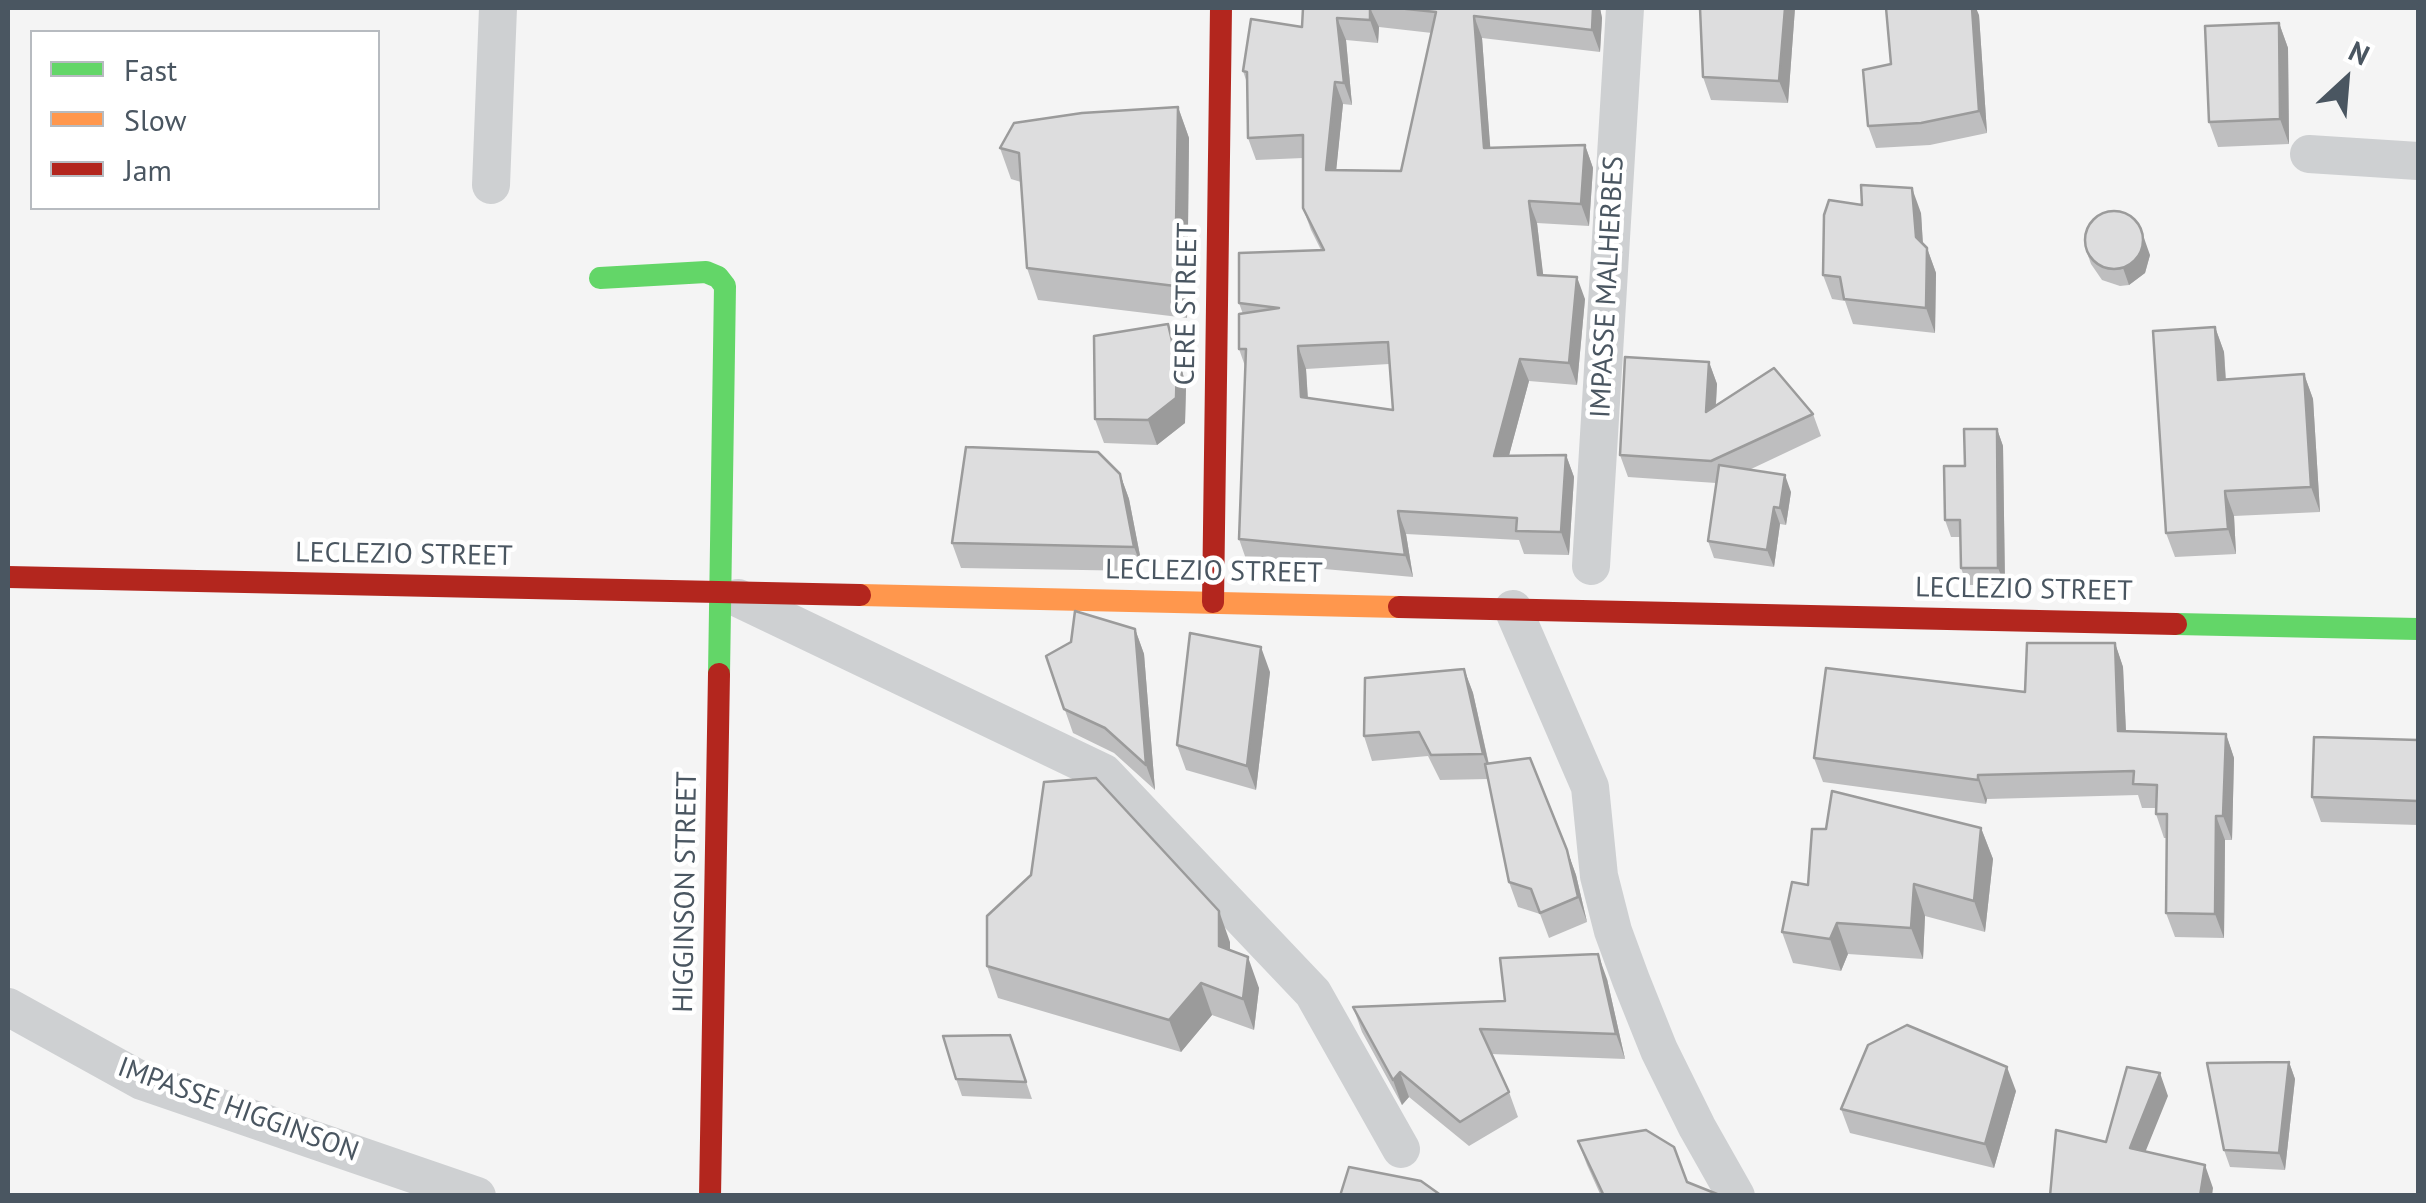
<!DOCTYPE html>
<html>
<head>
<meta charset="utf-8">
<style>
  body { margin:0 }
  #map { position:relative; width:2426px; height:1203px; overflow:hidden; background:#f4f4f4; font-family:"PT Sans",sans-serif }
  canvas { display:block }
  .frame { position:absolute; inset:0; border:10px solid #4a5661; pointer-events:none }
  .legend { position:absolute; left:30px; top:30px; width:350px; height:180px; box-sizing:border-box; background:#fff; border:2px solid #b7bbc0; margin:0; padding:12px 18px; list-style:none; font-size:30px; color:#4a5661 }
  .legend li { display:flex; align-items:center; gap:20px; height:50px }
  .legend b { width:50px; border:2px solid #b7bbc0 }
  .north { position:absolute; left:2296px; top:30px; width:100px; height:100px; -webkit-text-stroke:8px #fff; paint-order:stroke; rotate:26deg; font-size:28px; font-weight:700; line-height:40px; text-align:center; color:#4a5661 }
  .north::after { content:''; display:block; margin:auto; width:35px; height:45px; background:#4a5661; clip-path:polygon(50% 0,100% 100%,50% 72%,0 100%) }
</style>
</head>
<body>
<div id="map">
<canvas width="2426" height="1203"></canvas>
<div class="frame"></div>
<ul class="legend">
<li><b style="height:12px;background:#63d668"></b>Fast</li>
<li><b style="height:12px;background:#ff974d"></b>Slow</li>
<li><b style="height:12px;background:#b3261e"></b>Jam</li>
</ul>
<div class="north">N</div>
</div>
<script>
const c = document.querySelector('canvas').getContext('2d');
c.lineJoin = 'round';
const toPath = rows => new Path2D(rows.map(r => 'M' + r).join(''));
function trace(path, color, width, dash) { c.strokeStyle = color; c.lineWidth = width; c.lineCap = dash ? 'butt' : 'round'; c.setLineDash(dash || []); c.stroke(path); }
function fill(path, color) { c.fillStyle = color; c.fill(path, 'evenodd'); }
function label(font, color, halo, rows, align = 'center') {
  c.font = font + ' "PT Sans",sans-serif'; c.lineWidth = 9; c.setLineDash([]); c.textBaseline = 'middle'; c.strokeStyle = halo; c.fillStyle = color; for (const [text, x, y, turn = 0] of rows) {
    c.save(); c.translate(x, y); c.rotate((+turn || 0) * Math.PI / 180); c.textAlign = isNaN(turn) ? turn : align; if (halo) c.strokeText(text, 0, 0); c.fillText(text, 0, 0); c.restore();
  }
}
trace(toPath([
  [2309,154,2418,161],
  [491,185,498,8],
  [1591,566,1625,8],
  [738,598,1104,773,1313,993,1401,1149],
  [1513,609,1590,787,1599,876,1613,931,1631,980,1659,1050,1697,1127,1736,1196],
  [8,1007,142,1081,477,1196]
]), '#ced0d2', 38);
trace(toPath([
  [600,278,706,272,718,277,725,286,719,674],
  [2176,624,2418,629]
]), '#63d668', 22);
trace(toPath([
  [860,595,1399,607]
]), '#ff974d', 22);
trace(toPath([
  [8,577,860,595],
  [1213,602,1221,8],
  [1399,607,2176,624],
  [710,1196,719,674]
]), '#b3261e', 22);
fill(toPath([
  [1303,8,1600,8,1602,18,1600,52,1482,38,1490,148,1585,145,1593,168,1589,226,1537,223,1543,276,1585,299,1577,385,1529,381,1509,455,1566,455,1574,477,1569,555,1524,554,1519,540,1406,534,1413,577,1247,562,1239,539,1245,366,1239,349,1243,314,1239,303,1321,250,1311,230,1303,208,1303,158,1256,160,1248,138,1247,83,1243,71,1302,27],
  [1379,27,1432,33,1401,171,1336,170,1343,104,1352,105,1346,40,1378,43],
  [1389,364,1393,410,1308,398,1306,369],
  [1700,8,1795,8,1788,103,1711,100,1703,77],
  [1979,15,1987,133,1930,145,1876,148,1868,126,1891,64],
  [2279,23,2288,48,2289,144,2218,147,2209,122],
  [1178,107,1189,138,1187,318,1038,300,1027,268,1021,182,1011,179,1000,148],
  [1921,213,1923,245,1927,248,1936,273,1935,333,1853,324,1845,301,1832,299,1823,275],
  [2085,247,2150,255,2145,273,2129,285,2120,286,2102,280,2091,264],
  [1168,324,1177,349,1186,387,1185,423,1157,445,1104,443,1095,419],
  [2215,327,2224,352,2226,379,2304,374,2313,399,2320,512,2234,516,2236,554,2175,557,2166,533],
  [1709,362,1717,384,1716,405,1813,414,1821,436,1749,470,1791,492,1786,525,1780,524,1774,567,1714,558,1708,541,1716,483,1628,477,1620,455],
  [1997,429,2003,446,2005,585,1967,585,1961,568,1960,537,1951,537,1945,520,1965,466],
  [1120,474,1129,499,1143,571,961,568,952,543],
  [1135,629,1144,654,1155,790,1114,753,1073,733,1046,656,1071,642],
  [2115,643,2123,667,2126,731,2226,734,2234,758,2232,840,2225,840,2224,938,2175,937,2166,913,2167,838,2164,838,2156,814,2156,808,2142,808,2138,795,1987,799,1986,804,1823,782,1814,758,2025,692],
  [1464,669,1473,693,1489,764,1567,850,1576,875,1587,922,1549,938,1540,914,1518,907,1509,882,1488,779,1440,780,1428,756,1372,761,1364,736],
  [1270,672,1256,790,1186,770,1177,745],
  [2418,740,2418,825,2321,822,2312,797],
  [1981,828,1993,859,1985,932,1925,916,1923,959,1848,954,1841,971,1793,963,1782,932,1808,885,1826,829],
  [1230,942,1230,951,1259,988,1254,1030,1212,1015,1181,1052,998,998,987,966],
  [1607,979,1625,1059,1491,1054,1509,1092,1518,1117,1469,1146,1409,1097,1402,1105,1362,1032,1353,1007,1505,1001],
  [1010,1035,1032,1099,962,1096,956,1079],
  [2289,1062,2295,1079,2285,1170,2230,1167,2224,1150],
  [2016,1091,1994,1168,1850,1133,1841,1109],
  [1578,1141,1687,1182,1722,1196,1601,1196,1587,1165]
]), '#bebebf');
fill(toPath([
  [1370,8,1379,27,1378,43,1370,20],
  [1593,8,1600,8,1602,18,1600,52,1592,30],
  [1785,8,1795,8,1788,103,1779,81],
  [1972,8,1976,8,1979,15,1987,133,1979,111],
  [1474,16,1482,38,1492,170,1484,148],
  [1337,18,1346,40,1352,105,1344,83],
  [2279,23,2288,48,2289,144,2280,119],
  [1335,82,1343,104,1334,192,1326,170],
  [1178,107,1189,138,1187,318,1175,286],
  [1585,145,1593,168,1589,226,1581,204],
  [1912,188,1921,213,1924,262,1916,237],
  [1529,201,1537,223,1546,298,1538,275],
  [2144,238,2150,255,2145,273,2129,285,2123,268],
  [1927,248,1936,273,1935,333,1926,308],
  [1577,277,1585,299,1577,385,1569,363],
  [1168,324,1177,349,1186,387,1185,423,1157,445,1148,420],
  [2215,327,2224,352,2227,404,2218,380],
  [1298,346,1306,369,1309,420,1301,397],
  [1520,359,1529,381,1503,478,1494,456],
  [1709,362,1717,384,1714,434,1706,412],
  [2304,374,2313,399,2320,512,2311,487],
  [1997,429,2003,446,2005,585,1998,568],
  [1566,455,1574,477,1569,555,1561,532],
  [1120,474,1129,499,1143,571,1134,547],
  [1785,475,1791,492,1786,525,1780,508],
  [2225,491,2234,516,2236,554,2228,529],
  [1774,507,1780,524,1774,567,1767,550],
  [1398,511,1406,534,1413,577,1405,555],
  [1135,629,1144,654,1155,790,1146,765],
  [2115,643,2123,667,2127,755,2118,731],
  [1261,647,1270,672,1256,790,1247,766],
  [1464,669,1473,693,1492,779,1483,754],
  [2226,734,2234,758,2232,840,2223,816],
  [1978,775,1987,799,1986,804,1978,780],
  [2216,816,2225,840,2224,938,2215,914],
  [1981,828,1993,859,1985,932,1974,901],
  [1567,850,1576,875,1587,922,1578,897],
  [1914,884,1925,916,1923,959,1911,928],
  [1219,911,1230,942,1230,978,1219,946],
  [1837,923,1848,954,1841,971,1830,939],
  [1598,954,1607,979,1625,1059,1616,1034],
  [1248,957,1259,988,1254,1030,1243,999],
  [1201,983,1212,1015,1181,1052,1169,1020],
  [2289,1062,2295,1079,2285,1170,2279,1153],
  [2007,1067,2016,1091,1994,1168,1985,1144],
  [1400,1072,1409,1097,1402,1105,1393,1080],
  [2160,1073,2168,1096,2138,1170,2130,1148],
  [2205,1165,2213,1188,2212,1196,2200,1196]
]), '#9b9b9b');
const building = toPath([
  [1303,8,1370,8,1370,20,1337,18,1344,83,1335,82,1326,170,1401,171,1436,12,1397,8,1593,8,1592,30,1474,16,1484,148,1585,145,1581,204,1529,201,1538,275,1577,277,1569,363,1520,359,1494,456,1566,455,1561,532,1516,531,1517,518,1398,511,1405,555,1239,539,1246,349,1239,349,1239,314,1279,308,1239,303,1239,253,1324,250,1303,208,1303,135,1248,138,1247,72,1243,71,1251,19,1302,27,1303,8],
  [1388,342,1393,410,1301,397,1298,346,1388,342],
  [1700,8,1785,8,1779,81,1703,77,1700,8],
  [1886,8,1972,8,1979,111,1921,123,1868,126,1863,70,1891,64,1886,8],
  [2279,23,2280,119,2209,122,2205,26,2279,23],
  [1178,107,1175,286,1027,268,1019,153,1000,148,1014,123,1082,113,1178,107],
  [1861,185,1912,188,1916,237,1927,248,1926,308,1844,299,1840,277,1823,275,1824,215,1829,200,1862,205,1861,185],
  '2085 240a29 29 0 1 1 58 0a29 29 0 1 1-58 0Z',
  [1168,324,1177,362,1176,398,1148,420,1095,419,1094,336,1168,324],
  [2215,327,2218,380,2304,374,2311,487,2225,491,2228,529,2166,533,2153,331,2215,327],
  [1625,357,1709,362,1706,412,1774,368,1813,414,1711,461,1620,455,1625,357],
  [1964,429,1997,429,1998,568,1961,568,1960,520,1945,520,1944,466,1965,466,1964,429],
  [966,447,1098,452,1120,474,1134,547,952,543,966,447],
  [1719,465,1785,475,1780,508,1774,507,1767,550,1708,541,1719,465],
  [1075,611,1135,629,1146,765,1105,728,1064,709,1046,656,1071,642,1075,611],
  [1190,633,1261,647,1247,766,1177,745,1190,633],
  [2027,643,2115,643,2118,731,2226,734,2223,816,2216,816,2215,914,2166,913,2167,814,2156,814,2157,785,2133,784,2134,771,1978,775,1978,780,1814,758,1826,668,2025,692,2027,643],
  [1464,669,1483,754,1431,755,1419,732,1364,736,1365,678,1464,669],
  [2314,737,2418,740,2418,801,2312,797,2314,737],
  [1530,758,1567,850,1578,897,1540,913,1531,889,1509,882,1485,764,1530,758],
  [1096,778,1219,911,1219,946,1248,957,1243,999,1201,983,1169,1020,987,966,987,916,1031,875,1044,782,1096,778],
  [1832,791,1981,828,1974,901,1914,884,1911,928,1837,923,1830,939,1782,932,1792,882,1808,885,1812,829,1826,829,1832,791],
  [1598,954,1616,1034,1480,1029,1509,1092,1460,1122,1400,1072,1393,1080,1353,1007,1505,1001,1500,958,1598,954],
  [1907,1025,2007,1067,1985,1144,1841,1109,1868,1045,1907,1025],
  [1010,1035,1026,1082,956,1079,943,1036,1010,1035],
  [2289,1062,2279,1153,2224,1150,2207,1063,2289,1062],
  [2127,1067,2160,1073,2130,1148,2205,1165,2200,1196,2050,1196,2056,1130,2106,1142,2127,1067],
  [1646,1130,1674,1147,1687,1182,1722,1196,1604,1196,1578,1141,1646,1130],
  [1349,1167,1421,1181,1442,1196,1340,1196,1349,1167]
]);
fill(building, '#ddddde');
trace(building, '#9b9b9b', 2.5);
label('28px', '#4a5661', '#fff', [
  ["IMPASSE MALHERBES",1608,287,-87],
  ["CERE STREET",1187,304,-89],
  ["LECLEZIO STREET",404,555,1],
  ["LECLEZIO STREET",1214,572,1],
  ["LECLEZIO STREET",2024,590,1],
  ["HIGGINSON STREET",686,892,-89],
  ["IMPASSE HIGGINSON",238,1110,20]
]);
</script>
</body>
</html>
